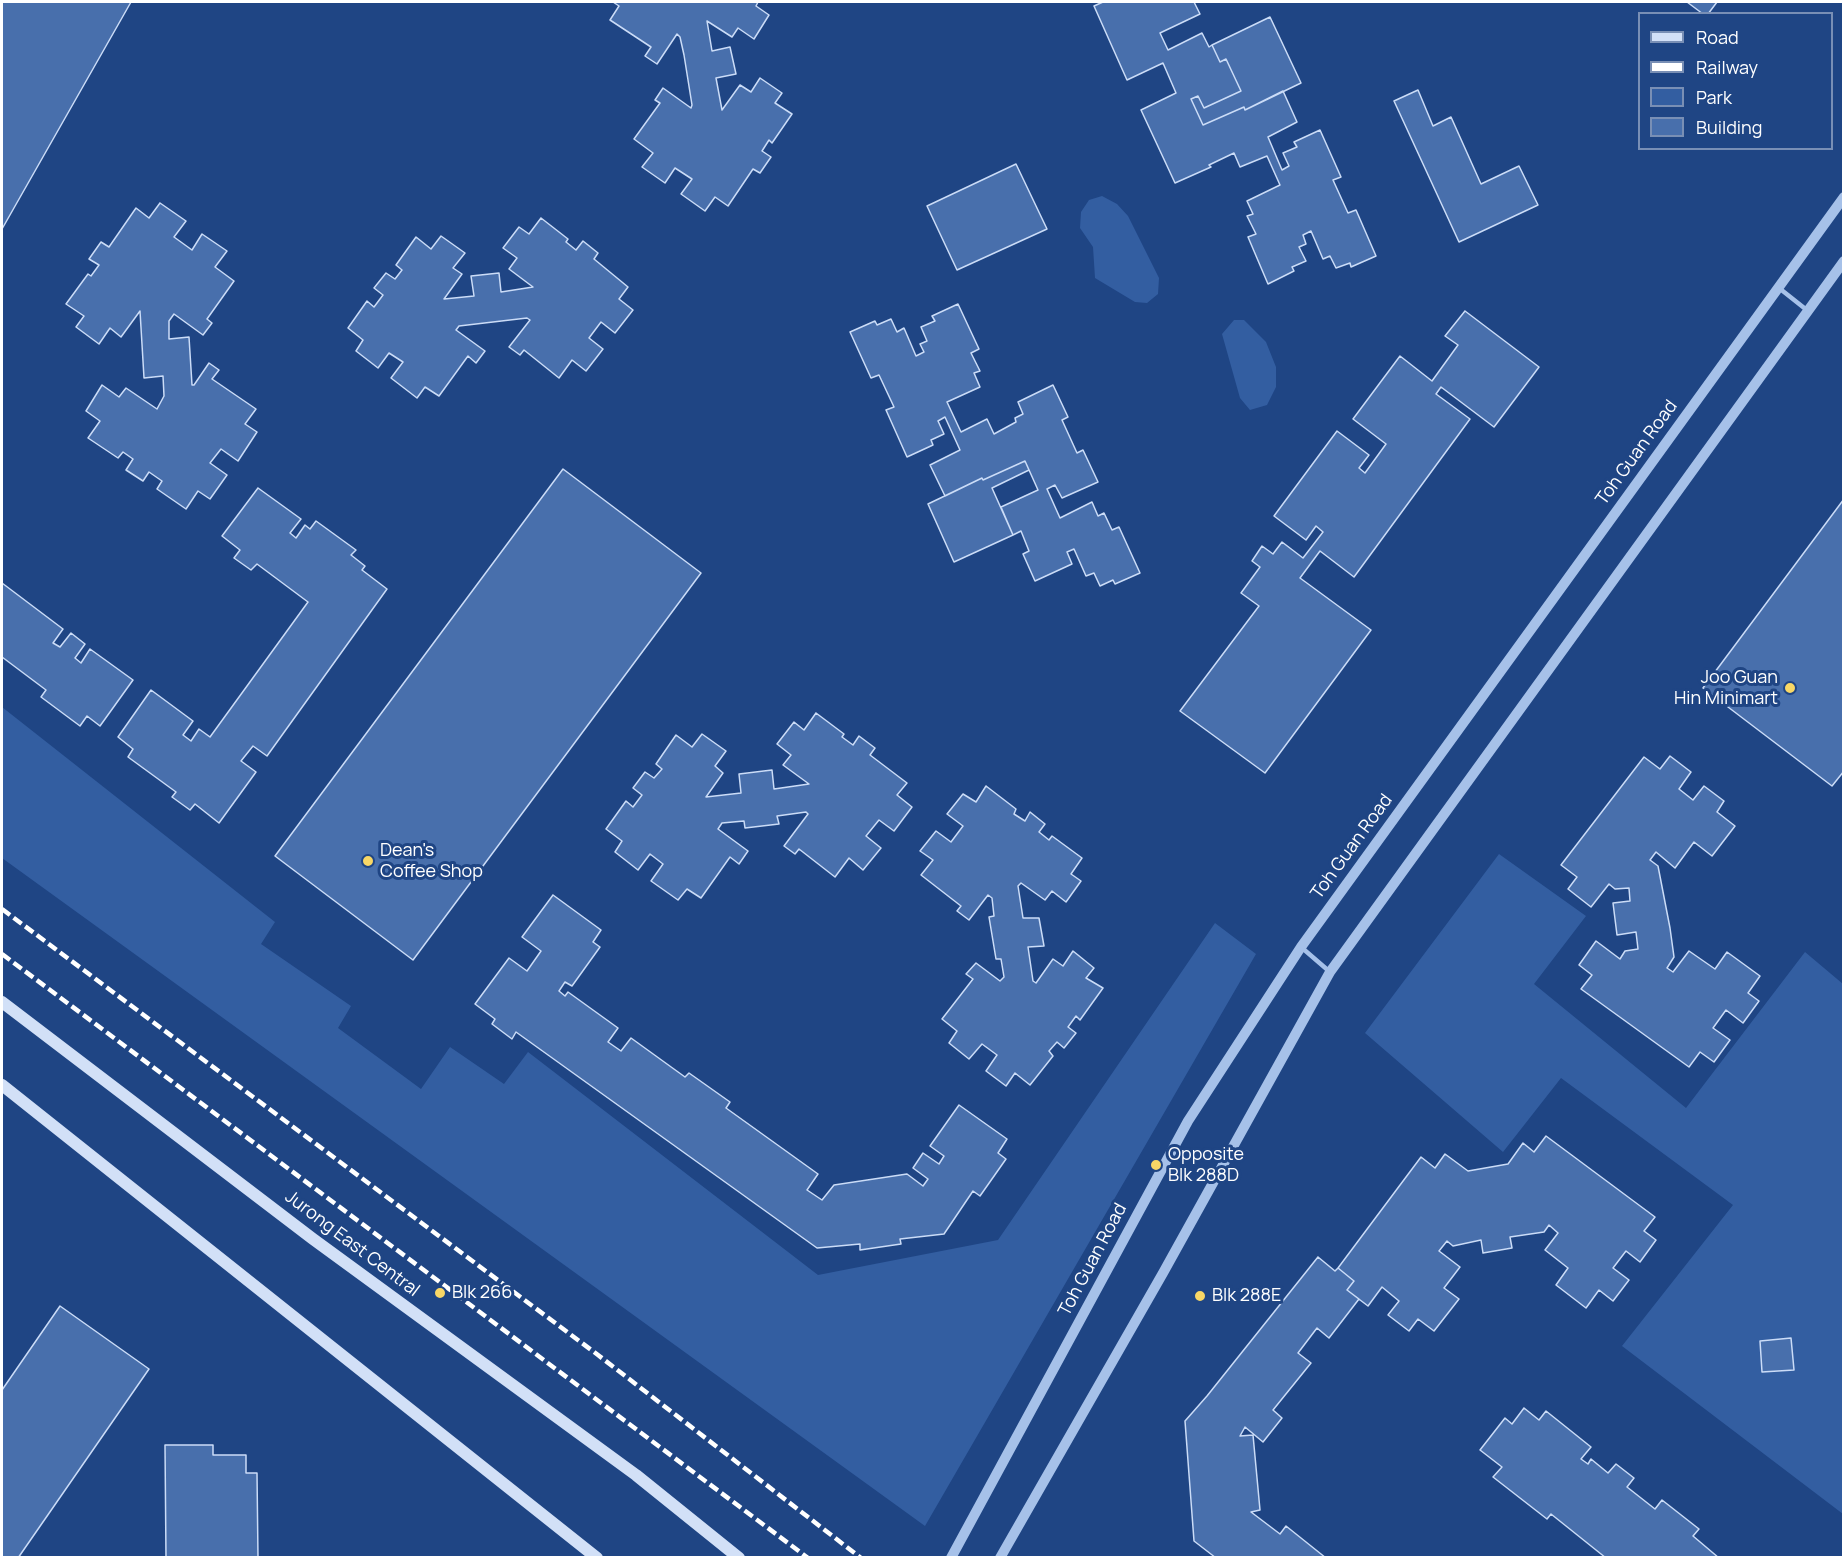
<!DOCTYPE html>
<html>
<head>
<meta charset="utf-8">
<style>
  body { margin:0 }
  #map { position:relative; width:1845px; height:1559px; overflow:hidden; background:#1f4584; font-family:Manrope,sans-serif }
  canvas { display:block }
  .frame { position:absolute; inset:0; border:3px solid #fff; pointer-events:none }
  .legend { position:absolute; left:1638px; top:12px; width:195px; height:138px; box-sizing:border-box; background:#1f4584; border:2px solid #798fb5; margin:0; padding:8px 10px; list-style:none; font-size:18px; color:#fff }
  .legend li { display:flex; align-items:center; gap:12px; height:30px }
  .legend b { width:30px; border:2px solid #798fb5 }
</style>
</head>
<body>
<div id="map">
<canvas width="1845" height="1559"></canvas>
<div class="frame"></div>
<ul class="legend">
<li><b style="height:8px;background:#d2e0f7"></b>Road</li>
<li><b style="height:8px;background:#fff"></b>Railway</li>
<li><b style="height:16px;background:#335ea1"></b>Park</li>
<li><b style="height:16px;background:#486fac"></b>Building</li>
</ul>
</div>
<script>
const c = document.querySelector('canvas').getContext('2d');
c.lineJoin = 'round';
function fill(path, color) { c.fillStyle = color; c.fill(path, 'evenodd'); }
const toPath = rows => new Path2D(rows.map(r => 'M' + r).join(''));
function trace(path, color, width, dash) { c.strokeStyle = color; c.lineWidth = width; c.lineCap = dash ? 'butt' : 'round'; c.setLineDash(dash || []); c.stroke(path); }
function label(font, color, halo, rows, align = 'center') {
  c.font = font + ' Manrope,sans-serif'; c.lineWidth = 6; c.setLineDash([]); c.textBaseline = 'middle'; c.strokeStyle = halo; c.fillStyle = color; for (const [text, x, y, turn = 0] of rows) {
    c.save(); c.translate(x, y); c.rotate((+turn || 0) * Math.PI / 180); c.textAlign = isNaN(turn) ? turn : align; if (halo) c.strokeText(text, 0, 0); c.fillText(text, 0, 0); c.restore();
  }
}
fill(toPath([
  [1102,196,1117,204,1128,216,1159,278,1158,294,1147,303,1135,302,1095,278,1093,247,1080,228,1081,212,1089,200],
  [1234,320,1244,320,1266,342,1276,367,1276,387,1267,405,1250,410,1240,398,1222,334],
  [2,707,275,922,261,944,351,1006,338,1028,421,1089,450,1047,504,1084,528,1052,818,1275,998,1240,1215,923,1256,954,925,1526,2,858],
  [1499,854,1586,916,1534,984,1686,1108,1805,952,1843,984,1843,1514,1622,1346,1733,1205,1561,1078,1503,1152,1365,1033]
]), '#335ea1');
const building = toPath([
  [2,2,131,2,2,229,2,2],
  [613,2,758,2,756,6,769,15,754,39,738,28,732,37,707,21,712,51,730,47,736,74,716,78,722,110,740,85,751,92,760,78,782,93,775,103,792,114,772,143,769,140,762,151,771,157,760,173,753,169,728,206,715,197,705,211,681,194,692,179,675,168,665,183,642,167,653,153,634,139,660,103,655,100,663,88,691,108,692,105,684,55,680,37,677,34,657,64,645,56,651,47,610,20,619,6,613,2],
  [1103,2,1194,2,1200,14,1160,33,1168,50,1202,33,1209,47,1212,45,1220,62,1226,59,1241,91,1204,108,1198,96,1191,99,1203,125,1244,107,1245,110,1283,91,1297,122,1268,137,1282,170,1289,166,1283,153,1297,147,1294,142,1320,130,1341,177,1333,180,1348,213,1356,210,1376,256,1351,267,1350,263,1336,268,1330,256,1323,259,1311,231,1303,235,1306,244,1299,247,1306,261,1292,267,1294,271,1268,284,1248,237,1256,234,1247,216,1253,214,1247,201,1280,185,1267,156,1240,167,1234,153,1209,165,1211,167,1175,183,1141,110,1176,93,1163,63,1127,80,1094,6,1103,2],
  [1687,2,1717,2,1708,14,1703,14,1687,2],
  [1270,17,1301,83,1245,110,1244,107,1203,125,1191,99,1198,96,1204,108,1241,91,1226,59,1220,62,1212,45,1270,17],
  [1418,90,1433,126,1451,117,1481,184,1519,166,1538,205,1459,242,1394,101,1418,90],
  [1016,164,1047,229,957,270,927,206,1016,164],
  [160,203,186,221,174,237,192,250,202,234,227,251,215,267,234,281,207,319,212,323,203,335,174,314,169,321,169,339,189,337,192,385,194,385,209,363,219,370,212,379,256,409,245,424,257,432,238,461,221,449,210,463,227,475,210,499,198,491,186,509,157,489,162,481,149,472,143,481,126,470,133,459,123,452,118,458,88,438,100,421,86,411,102,385,119,397,126,388,157,409,164,396,163,376,144,378,140,311,121,337,110,328,99,344,76,327,84,316,66,304,88,274,91,276,99,265,89,259,101,242,109,247,136,208,149,218,160,203],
  [541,218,568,239,566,242,576,250,583,241,598,253,594,259,628,287,619,299,633,310,615,333,601,322,589,338,603,349,586,371,572,360,559,378,524,350,520,355,509,347,530,320,527,318,459,326,456,330,485,351,476,363,468,356,439,396,425,387,417,398,391,378,403,362,389,353,378,368,356,351,363,340,348,328,367,301,374,307,383,295,374,288,386,273,395,279,402,270,396,265,416,237,431,249,441,236,465,253,453,268,462,274,444,299,474,296,471,276,499,273,501,292,533,287,509,269,517,258,503,248,519,227,529,234,541,218],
  [958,304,979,349,971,353,980,371,974,373,980,387,947,402,961,432,987,419,994,434,1016,422,1015,418,1023,414,1018,402,1053,385,1068,417,1062,420,1077,453,1083,450,1098,482,1062,498,1055,485,1047,489,1060,518,1092,502,1098,516,1104,513,1112,530,1119,527,1140,573,1115,584,1113,580,1100,586,1094,573,1086,576,1074,549,1067,552,1072,564,1035,581,1023,554,1029,551,1021,531,1013,535,1001,507,1038,490,1025,461,983,480,982,478,945,496,930,465,960,450,945,417,938,421,944,434,931,440,933,445,907,457,886,410,894,407,879,375,871,378,850,332,875,321,877,325,891,319,897,332,904,328,916,356,924,352,920,344,927,341,921,327,935,321,932,316,958,304],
  [1465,311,1539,367,1494,427,1441,387,1436,394,1470,419,1354,577,1320,551,1300,578,1371,630,1265,773,1180,711,1259,606,1241,593,1260,567,1252,561,1262,546,1273,554,1282,542,1303,558,1323,532,1316,526,1306,540,1274,516,1337,431,1369,455,1359,468,1365,473,1386,444,1353,419,1400,356,1432,381,1458,345,1445,336,1465,311],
  [1025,461,1029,470,992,488,1013,535,954,562,928,504,982,478,983,480,1025,461],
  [563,469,701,573,413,960,275,856,563,469],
  [258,488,301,519,290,533,296,538,305,525,310,529,316,521,356,550,351,555,365,566,362,570,387,589,267,756,253,746,241,761,256,772,219,823,195,804,190,810,172,797,176,792,128,757,133,749,118,737,151,690,193,721,183,735,191,741,199,729,210,737,308,602,257,564,251,570,234,558,240,550,222,536,258,488],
  [1844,499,1844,771,1832,786,1703,688,1844,499],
  [2,583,63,629,53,643,60,647,71,633,85,644,75,658,81,663,90,649,133,680,100,726,87,716,80,726,41,697,46,690,2,657,2,583],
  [816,713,844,734,842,737,853,745,859,736,875,748,870,755,907,783,897,795,912,807,894,831,879,820,866,836,881,848,863,870,849,858,835,877,799,849,795,854,784,846,808,814,806,812,777,816,779,824,745,828,744,821,722,823,718,829,748,851,739,864,730,857,701,898,687,889,678,900,651,881,663,864,650,854,638,870,615,852,622,841,606,829,626,801,633,807,642,795,633,788,645,772,654,778,662,769,656,764,676,735,692,747,702,734,726,751,715,766,723,773,706,797,741,793,739,774,772,770,774,789,809,784,783,765,791,755,777,744,794,722,804,730,816,713],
  [1670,756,1691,772,1679,789,1693,800,1704,786,1724,801,1717,812,1735,826,1712,856,1694,842,1675,868,1656,852,1650,860,1658,866,1670,928,1674,957,1667,968,1673,972,1689,951,1715,969,1727,952,1760,976,1748,993,1759,1001,1743,1023,1726,1010,1713,1028,1730,1040,1714,1062,1700,1052,1689,1067,1581,989,1592,975,1579,965,1596,941,1620,959,1625,951,1638,949,1636,932,1617,935,1613,903,1630,901,1629,888,1615,889,1609,884,1591,907,1568,889,1577,877,1561,865,1644,757,1660,769,1670,756],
  [986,786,1016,809,1014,814,1025,821,1030,812,1045,824,1039,832,1049,840,1052,836,1082,858,1071,874,1081,881,1066,902,1052,891,1045,900,1021,883,1018,886,1023,918,1039,918,1044,946,1028,947,1033,981,1036,983,1053,959,1063,966,1073,951,1094,968,1086,978,1103,988,1080,1020,1076,1016,1068,1027,1076,1033,1064,1048,1057,1042,1049,1051,1053,1056,1030,1085,1015,1073,1006,1086,986,1071,997,1055,982,1044,969,1059,949,1043,957,1031,942,1019,973,979,966,974,976,963,1000,981,1004,977,1001,959,996,959,989,917,994,916,992,898,988,895,969,920,957,911,961,906,921,875,933,860,920,851,936,831,951,842,963,826,947,814,963,794,976,802,986,786],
  [553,895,601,930,593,942,600,947,572,986,565,982,559,991,565,996,568,992,618,1028,608,1042,621,1051,631,1038,685,1077,689,1073,730,1102,726,1108,818,1174,807,1190,822,1200,834,1185,907,1174,923,1186,928,1179,913,1168,923,1153,939,1164,944,1156,930,1146,959,1105,1007,1139,998,1153,1006,1159,980,1196,973,1191,944,1234,900,1239,901,1244,860,1250,860,1244,817,1248,516,1032,512,1039,492,1024,495,1019,475,1004,509,958,527,971,541,951,522,937,553,895],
  [1546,1136,1655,1217,1644,1231,1656,1240,1640,1262,1626,1251,1613,1268,1629,1280,1613,1301,1599,1290,1586,1308,1556,1285,1568,1268,1545,1250,1558,1233,1549,1225,1544,1232,1510,1237,1512,1248,1483,1253,1481,1240,1453,1246,1447,1241,1439,1251,1460,1267,1444,1288,1459,1299,1434,1331,1418,1319,1409,1331,1388,1315,1399,1301,1382,1287,1368,1306,1347,1290,1354,1281,1338,1268,1421,1157,1435,1168,1445,1154,1468,1171,1508,1164,1523,1143,1534,1152,1546,1136],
  [1318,1257,1335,1271,1338,1268,1354,1281,1347,1290,1359,1299,1329,1338,1317,1328,1298,1353,1311,1363,1273,1410,1282,1418,1263,1442,1245,1427,1240,1436,1253,1435,1260,1510,1251,1512,1280,1534,1286,1526,1326,1558,1216,1558,1194,1541,1185,1421,1207,1396,1318,1257],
  [60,1306,149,1369,18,1558,2,1558,2,1390,60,1306],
  [1791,1338,1794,1370,1762,1372,1760,1341,1791,1338],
  [1524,1408,1539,1420,1546,1411,1591,1447,1581,1459,1588,1464,1591,1459,1608,1473,1616,1464,1634,1478,1627,1487,1655,1509,1662,1500,1699,1529,1693,1536,1719,1558,1606,1558,1551,1514,1547,1519,1493,1477,1502,1467,1480,1450,1505,1418,1512,1424,1524,1408],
  [165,1445,213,1445,213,1455,246,1455,246,1473,257,1473,258,1558,166,1558,165,1445]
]);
fill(building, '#486fac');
trace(building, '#cbdcf7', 1.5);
trace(toPath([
  [1779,288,1808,311],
  [1301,947,1330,972]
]), '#a6c1e9', 4.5);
trace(toPath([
  [951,1558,1188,1121,1301,947,1844,197],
  [1000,1558,1163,1273,1330,972,1844,261]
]), '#a6c1e9', 10);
trace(toPath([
  [2,1002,313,1239,636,1475,739,1558],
  [2,1085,597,1558]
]), '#d2e0f7', 12);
trace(toPath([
  [2,909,598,1355,861,1558],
  [2,954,808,1558]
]), '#fff', 4.5, [10, 4.5]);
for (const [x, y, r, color] of [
  [1790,688,6,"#f8d766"],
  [368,861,6,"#f8d766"],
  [1156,1165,6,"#f8d766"],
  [440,1293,6,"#f8d766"],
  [1200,1296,6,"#f8d766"]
]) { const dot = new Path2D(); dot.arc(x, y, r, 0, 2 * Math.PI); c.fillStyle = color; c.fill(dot); trace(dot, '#1f4584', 2); }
label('18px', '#fff', '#1f4584', [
  ["Toh Guan Road",1637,453,-54],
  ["Toh Guan Road",1352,847,-54],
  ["Jurong East Central",352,1244,37],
  ["Toh Guan Road",1093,1260,-62]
]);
label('18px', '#fff', '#1f4584', [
  ["Joo Guan",1778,678,"right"],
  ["Hin Minimart",1778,699,"right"],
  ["Dean's",380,851],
  ["Coffee Shop",380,872],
  ["Opposite",1168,1155],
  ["Blk 288D",1168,1176],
  ["Blk 266",452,1293],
  ["Blk 288E",1212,1296]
], 'left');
</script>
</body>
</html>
